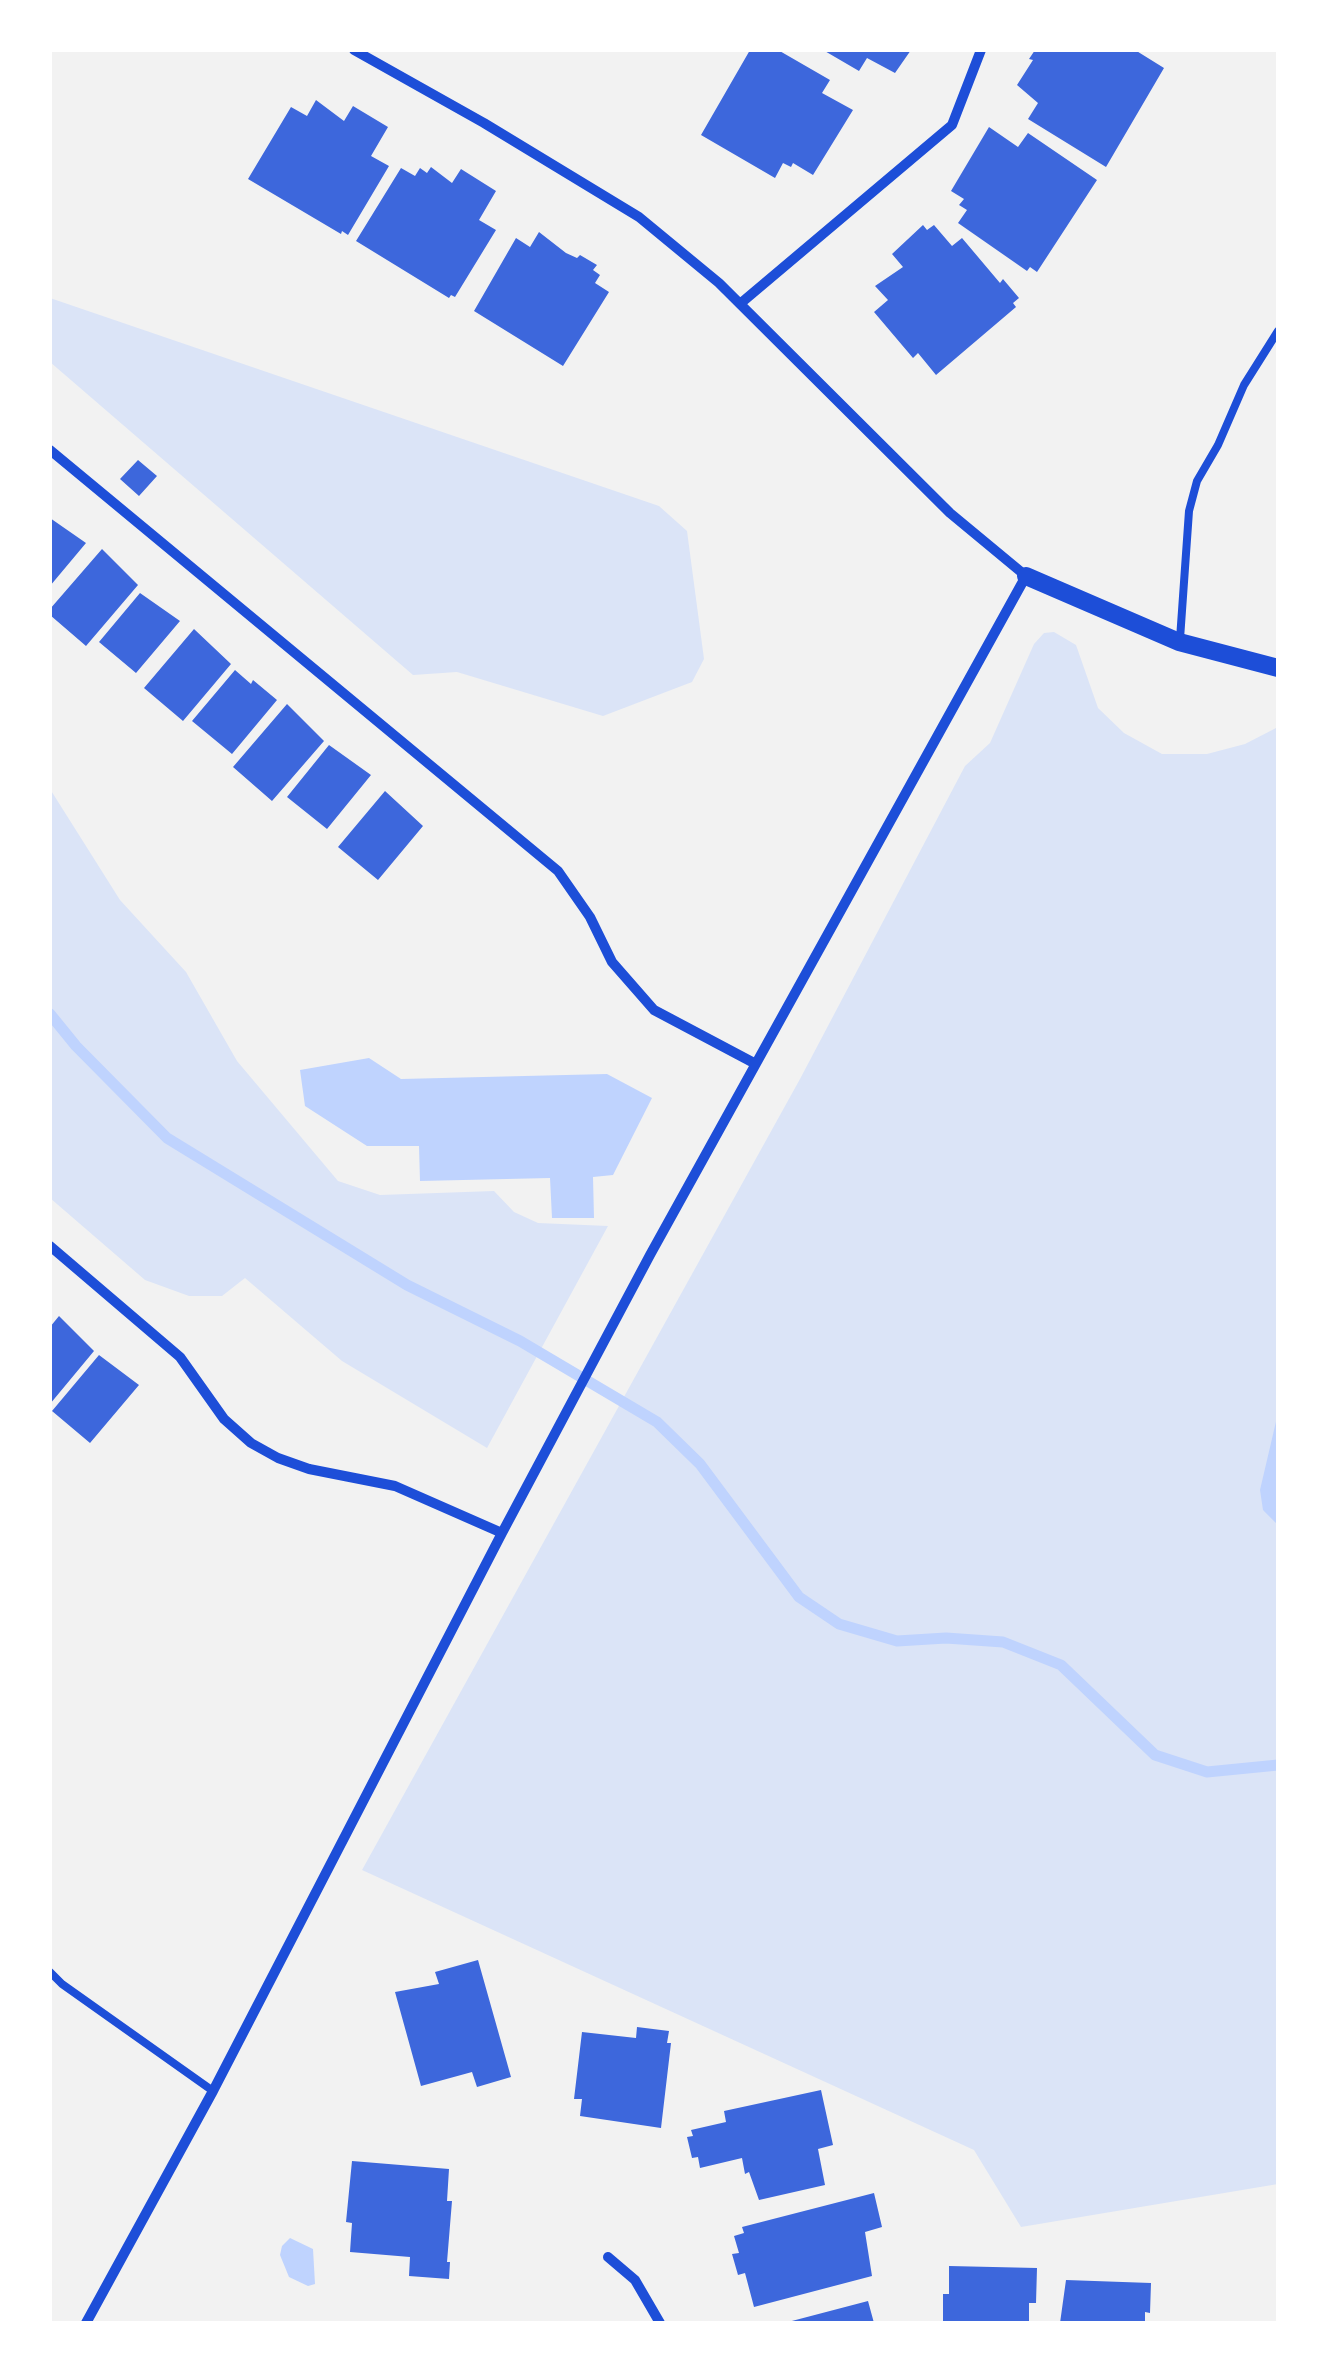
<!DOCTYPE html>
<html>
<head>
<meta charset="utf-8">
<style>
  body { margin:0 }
  #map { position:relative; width:1328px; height:2373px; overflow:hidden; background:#f2f2f2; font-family:Cabin,sans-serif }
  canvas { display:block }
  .frame { position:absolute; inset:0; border:52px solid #fff; pointer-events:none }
</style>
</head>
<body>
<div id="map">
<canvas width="1328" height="2373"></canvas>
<div class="frame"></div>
</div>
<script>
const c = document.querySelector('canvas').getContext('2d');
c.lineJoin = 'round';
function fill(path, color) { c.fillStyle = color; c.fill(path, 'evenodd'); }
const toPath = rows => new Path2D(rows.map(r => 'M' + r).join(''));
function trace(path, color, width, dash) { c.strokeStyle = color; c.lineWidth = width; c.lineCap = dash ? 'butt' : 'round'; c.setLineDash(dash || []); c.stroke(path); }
fill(toPath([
  [50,298,659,506,687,531,704,659,692,682,603,716,457,672,413,675,50,362],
  [1054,632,1076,645,1098,708,1124,733,1162,754,1207,754,1245,744,1278,727,1278,2184,1021,2227,974,2150,362,1870,800,1079,965,766,990,743,1034,644,1044,633],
  [50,789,120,900,186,972,237,1061,338,1181,380,1195,494,1191,514,1212,538,1223,608,1226,487,1448,342,1361,245,1278,222,1296,189,1296,145,1280,50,1198]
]), '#dbe4f7');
fill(toPath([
  [369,1058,401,1079,607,1074,652,1098,613,1175,593,1177,594,1218,552,1218,550,1178,420,1181,419,1146,367,1146,305,1106,300,1070],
  [1278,1413,1278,1525,1263,1510,1260,1490],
  [290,2238,313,2249,315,2284,308,2286,289,2277,280,2255,282,2246]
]), '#bfd3fe');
trace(toPath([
  [50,1014,76,1046,167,1138,407,1285,520,1341,657,1422,700,1464,799,1597,839,1624,897,1641,946,1638,1003,1642,1061,1665,1155,1755,1207,1772,1278,1765]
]), '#bfd3fe', 11);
fill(toPath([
  [750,50,778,50,830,80,822,93,853,110,813,175,793,163,791,167,783,163,775,178,701,135],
  [823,50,911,50,895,73,867,58,859,71],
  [1035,50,1135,50,1164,68,1106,167,1028,119,1038,103,1017,85,1033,60,1029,59],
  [316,100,344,121,353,106,388,127,371,156,389,166,348,235,342,231,341,234,248,179,291,107,307,116],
  [989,127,1018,147,1028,133,1097,180,1037,272,1030,267,1027,271,958,223,967,210,959,205,964,199,951,191],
  [431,167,452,183,461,169,496,191,479,220,496,230,455,297,451,295,449,298,356,241,401,168,415,176,420,168,427,173],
  [923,225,927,230,934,225,952,246,962,238,1000,283,1003,279,1019,298,1013,303,1016,307,936,375,918,353,913,358,874,312,888,300,875,286,903,267,892,254],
  [539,232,566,253,577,258,580,255,597,265,593,270,600,275,595,283,609,292,563,366,474,311,516,238,530,247],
  [138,460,157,476,139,496,120,479],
  [50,518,86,543,50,586],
  [102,549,138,585,86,646,50,615,50,609],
  [140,593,180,621,136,673,99,642],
  [194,629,231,664,183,721,144,688],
  [235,670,251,684,253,680,277,700,232,754,192,721],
  [287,704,324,741,272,801,233,767],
  [329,745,371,775,327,829,287,797],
  [385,791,423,826,378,880,338,847],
  [59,1316,94,1351,50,1404,50,1327],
  [99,1355,139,1385,90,1443,52,1411],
  [478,1960,511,2077,477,2087,472,2072,421,2086,395,1992,439,1984,435,1972],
  [637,2027,669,2031,667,2043,671,2043,661,2128,580,2116,582,2099,574,2099,582,2032,636,2038],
  [821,2090,833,2145,818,2149,825,2185,759,2200,749,2172,745,2174,742,2158,700,2168,698,2157,692,2158,687,2137,693,2136,691,2130,726,2122,724,2111],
  [352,2161,449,2169,447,2201,452,2201,447,2262,450,2262,449,2279,409,2276,410,2257,350,2252,352,2223,346,2222],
  [874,2193,882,2227,865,2232,872,2276,754,2307,745,2273,738,2275,732,2254,739,2253,734,2236,744,2233,742,2227],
  [949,2266,1037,2268,1036,2303,1029,2303,1029,2323,943,2323,943,2294,949,2294],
  [1066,2280,1151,2283,1150,2313,1145,2312,1145,2323,1060,2323],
  [868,2301,874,2323,788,2323,788,2322]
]), '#3d67dc');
trace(toPath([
  [1180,639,1189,511,1197,481,1218,445,1244,385,1278,331],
  [50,1972,62,1984,213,2091]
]), '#1d4ed8', 8);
trace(toPath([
  [741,303,952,125,981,50],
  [50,450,558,871,590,917,612,962,654,1010,754,1063],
  [50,1246,180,1357,224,1419,251,1443,278,1458,309,1469,395,1486,502,1533],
  [608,2257,635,2280,660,2323],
  [86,2323,213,2091,502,1533,650,1255,1026,576,950,513,719,283,639,217,484,123,354,50]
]), '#1d4ed8', 10);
trace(toPath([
  [1026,576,1179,642,1278,668]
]), '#1d4ed8', 18);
</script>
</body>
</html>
